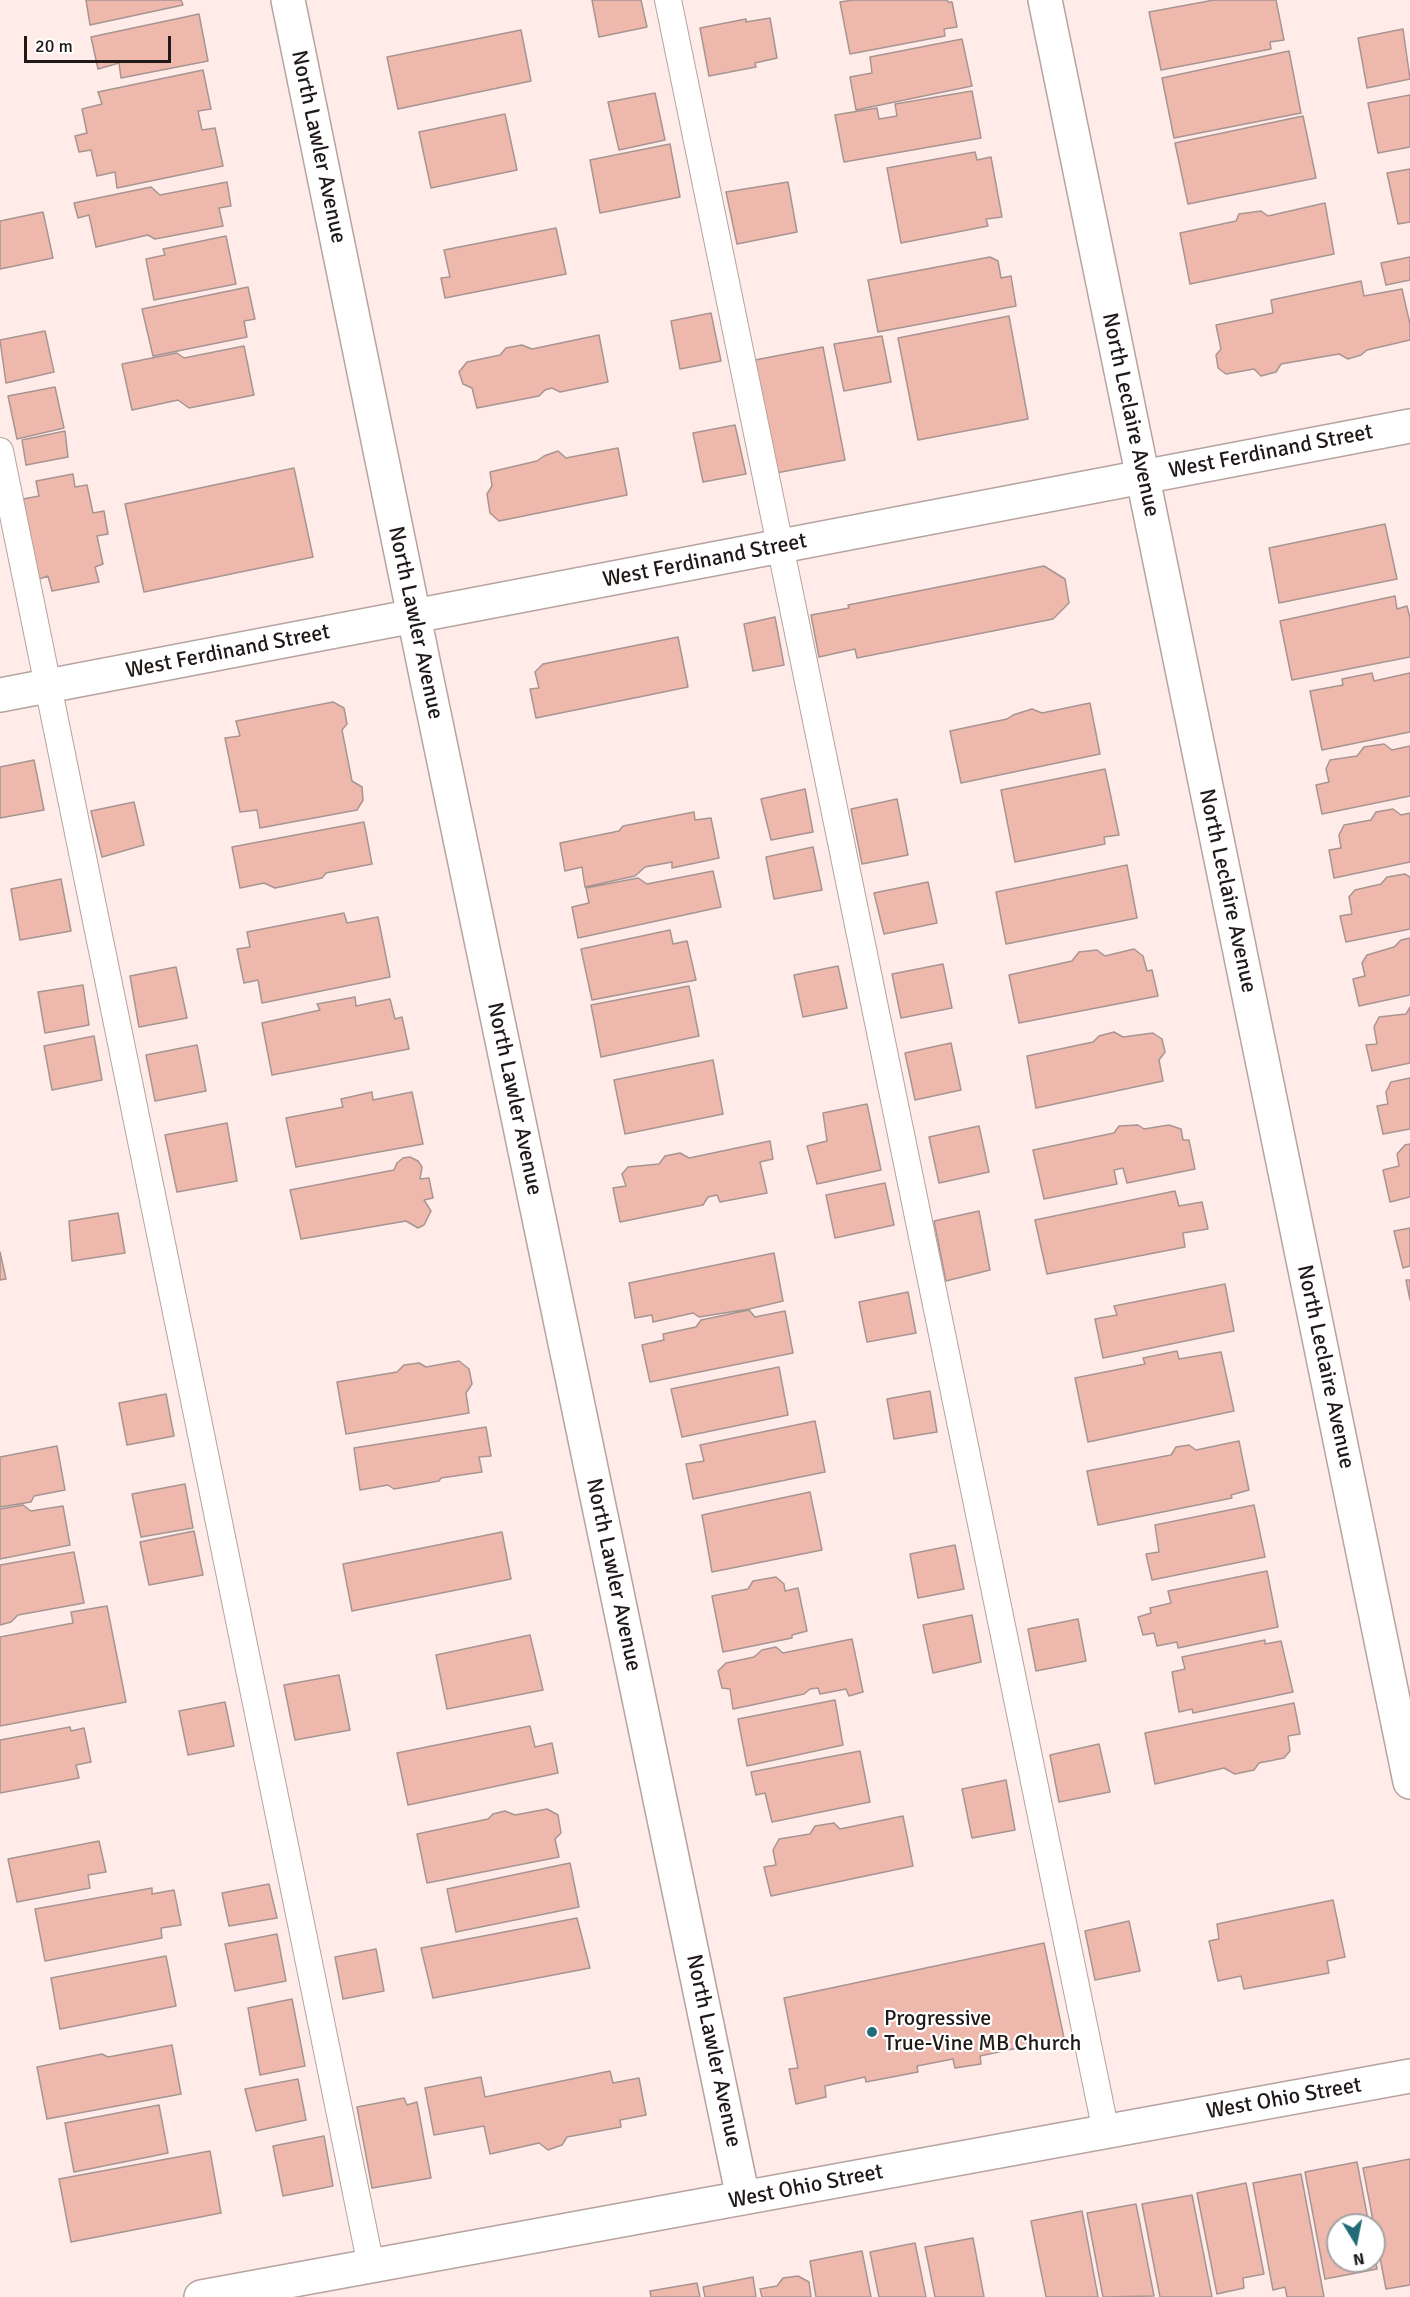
<!DOCTYPE html>
<html>
<head>
<meta charset="utf-8">
<style>
  body { margin:0 }
  #map { position:relative; width:1410px; height:2297px; overflow:hidden; background:#ffece8; font-family:Signika,sans-serif }
  canvas { display:block }
  .north { position:absolute; left:1326px; top:2213px; width:60px; height:60px; box-sizing:border-box; background:#fff; border:2px solid #a6a3a3; border-radius:50%; rotate:170deg; font-size:16px; font-weight:700; line-height:24px; text-align:center; color:#201918 }
  .north::after { content:''; display:block; margin:auto; width:21px; height:27px; background:#236b78; clip-path:polygon(50% 0,100% 100%,50% 72%,0 100%) }
  .scale { position:absolute; left:24px; top:36px; width:147px; height:27px; box-sizing:border-box; border:3px solid #201918; border-top:0; padding-left:8px; font-size:18px; line-height:21px; white-space:nowrap; color:#201918; -webkit-text-stroke:4px #fff; paint-order:stroke }
</style>
</head>
<body>
<div id="map">
<canvas width="1410" height="2297"></canvas>
<div class="north">N</div>
<div class="scale">20 m</div>
</div>
<script>
const c = document.querySelector('canvas').getContext('2d');
c.lineJoin = 'round';
function fill(path, color) { c.fillStyle = color; c.fill(path, 'evenodd'); }
const toPath = rows => new Path2D(rows.map(r => 'M' + r).join(''));
function trace(path, color, width, dash) { c.strokeStyle = color; c.lineWidth = width; c.lineCap = dash ? 'butt' : 'round'; c.setLineDash(dash || []); c.stroke(path); }
function label(font, color, halo, rows, align = 'center') {
  c.font = font + ' Signika,sans-serif'; c.lineWidth = 4.5; c.setLineDash([]); c.textBaseline = 'middle'; c.strokeStyle = halo; c.fillStyle = color; for (const [text, x, y, turn = 0] of rows) {
    c.save(); c.translate(x, y); c.rotate((+turn || 0) * Math.PI / 180); c.textAlign = isNaN(turn) ? turn : align; if (halo) c.strokeText(text, 0, 0); c.fillText(text, 0, 0); c.restore();
  }
}
const building = toPath([
  [86,0,181,0,183,5,90,25,86,0],
  [592,0,641,0,647,27,599,37,592,0],
  [853,0,947,0,948,2,952,2,957,27,944,29,945,36,850,54,840,2,853,0],
  [1214,0,1276,0,1284,40,1270,42,1271,49,1161,70,1149,12,1214,0],
  [199,14,208,61,121,78,119,63,98,69,91,37,199,14],
  [770,18,777,58,755,63,756,67,709,76,700,28,746,19,746,22,770,18],
  [1403,29,1410,79,1367,88,1358,38,1403,29],
  [521,30,531,81,398,109,387,57,521,30],
  [962,39,972,86,856,110,850,77,872,73,870,57,962,39],
  [1289,51,1301,113,1174,138,1162,78,1289,51],
  [203,70,211,109,198,111,202,130,215,128,223,166,117,188,115,172,97,176,91,150,79,152,75,136,87,133,82,109,102,104,98,92,203,70],
  [972,91,981,138,844,162,835,115,877,108,879,119,897,116,895,104,972,91],
  [655,93,665,140,619,150,608,102,655,93],
  [1410,95,1410,147,1378,153,1368,103,1410,95],
  [505,114,517,170,431,188,419,132,505,114],
  [1303,116,1316,178,1188,204,1175,143,1303,116],
  [670,144,680,197,600,213,590,160,670,144],
  [975,152,977,160,991,157,1002,217,986,219,988,226,901,243,887,168,975,152],
  [1410,169,1410,222,1398,224,1387,173,1410,169],
  [227,182,231,206,219,208,223,226,155,239,148,235,96,247,89,215,78,218,74,203,151,187,160,195,227,182],
  [788,182,797,232,737,244,726,192,788,182],
  [1325,203,1334,254,1190,284,1180,233,1236,221,1239,214,1261,211,1268,216,1325,203],
  [43,212,53,258,0,269,0,221,43,212],
  [556,228,566,274,445,298,441,278,450,277,444,250,556,228],
  [226,236,236,284,154,300,146,259,165,255,163,249,226,236],
  [990,257,998,261,1001,278,1011,276,1016,306,878,332,868,280,990,257],
  [1410,257,1410,280,1386,285,1381,263,1410,257],
  [1361,281,1364,296,1402,289,1410,324,1410,340,1367,350,1361,355,1348,359,1339,354,1281,364,1276,372,1261,376,1254,369,1226,374,1218,368,1216,355,1221,349,1216,325,1273,313,1271,300,1361,281],
  [248,287,255,319,244,321,247,337,153,356,142,309,248,287],
  [711,313,721,361,680,369,671,321,711,313],
  [1009,316,1028,419,918,440,898,338,1009,316],
  [45,331,54,372,6,383,0,340,45,331],
  [599,335,608,382,560,392,552,388,545,390,539,396,477,408,472,388,463,384,459,372,467,362,500,355,506,348,522,345,532,349,599,335],
  [882,336,891,382,844,391,834,344,882,336],
  [244,346,254,395,189,408,178,400,132,410,122,364,177,353,184,358,244,346],
  [823,347,845,460,776,473,755,360,823,347],
  [55,387,64,428,17,439,8,396,55,387],
  [735,425,746,474,703,482,693,433,735,425],
  [65,431,68,457,26,465,22,440,65,431],
  [618,448,627,495,499,521,490,513,487,494,492,486,490,472,537,461,544,456,558,451,566,458,618,448],
  [294,468,313,557,144,592,125,504,294,468],
  [73,474,75,487,87,485,93,513,104,511,108,534,97,536,103,564,95,567,99,582,52,591,48,576,39,579,23,499,39,496,36,481,73,474],
  [1385,524,1397,579,1279,603,1269,548,1385,524],
  [1044,566,1065,579,1069,603,1053,619,857,658,855,649,819,657,811,615,849,608,848,605,1044,566],
  [1395,596,1397,609,1407,606,1410,618,1410,657,1292,680,1280,621,1395,596],
  [775,617,784,665,753,671,744,624,775,617],
  [678,637,688,687,536,718,530,689,539,688,535,672,543,664,678,637],
  [1372,673,1374,681,1410,673,1410,732,1322,750,1310,691,1343,685,1342,679,1372,673],
  [333,702,344,708,347,724,342,730,352,781,362,787,363,800,357,810,260,828,257,810,240,812,225,738,240,736,236,721,333,702],
  [1090,703,1100,754,961,783,950,731,1007,719,1013,715,1032,709,1042,713,1090,703],
  [1384,744,1392,750,1410,746,1410,796,1322,814,1316,785,1329,782,1326,769,1330,760,1357,756,1364,747,1384,744],
  [34,760,44,810,0,818,0,767,34,760],
  [1105,769,1119,835,1104,837,1105,844,1015,862,1001,790,1105,769],
  [805,789,813,832,771,840,761,799,805,789],
  [897,799,908,855,862,864,851,809,897,799],
  [134,802,144,845,102,857,91,811,134,802],
  [1393,809,1401,815,1410,813,1410,862,1334,878,1329,850,1341,848,1339,835,1344,825,1371,820,1376,812,1393,809],
  [694,812,695,820,711,818,719,858,672,868,672,862,645,867,635,876,585,887,582,867,565,871,560,843,619,831,623,826,694,812],
  [364,822,372,864,326,873,322,878,275,888,264,883,240,888,232,847,364,822],
  [813,847,822,890,774,899,766,857,813,847],
  [1127,865,1137,918,1006,944,996,892,1127,865],
  [713,871,721,907,578,938,572,907,589,903,586,888,638,878,647,884,713,871],
  [1405,874,1410,877,1410,929,1346,942,1340,916,1352,914,1349,897,1355,890,1381,884,1387,877,1405,874],
  [61,879,71,931,20,940,11,889,61,879],
  [928,882,937,923,884,934,874,893,928,882],
  [344,913,347,923,378,917,390,977,262,1003,258,980,244,983,237,949,250,947,247,932,344,913],
  [670,930,673,944,687,941,696,980,592,1000,581,949,670,930],
  [1410,938,1410,995,1359,1006,1353,979,1365,976,1362,963,1367,955,1394,947,1401,940,1410,938],
  [1134,949,1143,956,1147,971,1152,970,1158,996,1019,1023,1009,975,1072,961,1079,952,1097,950,1105,956,1134,949],
  [943,964,952,1008,901,1018,892,974,943,964],
  [838,966,847,1008,803,1017,794,975,838,966],
  [176,967,187,1018,139,1027,130,976,176,967],
  [83,985,89,1025,45,1033,38,992,83,985],
  [689,986,699,1036,601,1057,591,1005,689,986],
  [355,997,356,1006,390,999,395,1019,402,1017,409,1049,272,1075,262,1023,320,1010,317,1004,355,997],
  [1410,1007,1410,1063,1372,1071,1366,1045,1377,1044,1374,1027,1379,1017,1406,1014,1410,1007],
  [1114,1032,1123,1037,1153,1033,1162,1039,1165,1052,1159,1060,1163,1081,1036,1108,1027,1056,1093,1042,1099,1036,1114,1032],
  [94,1036,102,1080,52,1090,44,1046,94,1036],
  [951,1043,961,1090,915,1100,905,1053,951,1043],
  [197,1045,206,1091,155,1101,146,1055,197,1045],
  [713,1060,723,1114,625,1134,614,1080,713,1060],
  [1410,1078,1410,1129,1383,1134,1377,1106,1388,1104,1386,1092,1391,1082,1410,1078],
  [372,1092,373,1100,412,1092,423,1144,296,1167,286,1118,343,1107,341,1099,372,1092],
  [867,1104,881,1170,817,1184,807,1146,827,1141,823,1113,867,1104],
  [227,1123,237,1181,177,1192,165,1135,227,1123],
  [1138,1125,1144,1129,1169,1125,1181,1129,1183,1140,1189,1140,1195,1169,1127,1183,1123,1168,1114,1170,1117,1184,1044,1199,1033,1150,1114,1133,1119,1126,1138,1125],
  [979,1126,989,1172,939,1183,929,1137,979,1126],
  [770,1141,773,1159,760,1162,767,1193,720,1202,717,1195,708,1197,703,1205,620,1222,613,1188,626,1186,622,1174,628,1167,659,1164,665,1156,680,1153,689,1158,770,1141],
  [1410,1144,1410,1197,1390,1202,1383,1170,1399,1166,1397,1154,1405,1145,1410,1144],
  [410,1157,418,1161,422,1167,420,1179,429,1178,433,1198,424,1200,431,1211,424,1225,418,1228,406,1221,301,1239,290,1190,394,1170,397,1163,403,1158,410,1157],
  [885,1183,894,1225,835,1238,826,1195,885,1183],
  [1175,1191,1179,1206,1202,1202,1208,1229,1183,1233,1185,1247,1047,1274,1035,1220,1175,1191],
  [979,1211,990,1270,946,1281,934,1221,979,1211],
  [118,1213,125,1253,72,1261,69,1221,118,1213],
  [1410,1228,1410,1266,1403,1268,1394,1231,1410,1228],
  [0,1252,6,1279,0,1280,0,1252],
  [774,1253,783,1301,749,1309,699,1317,693,1313,653,1322,652,1315,635,1318,629,1283,774,1253],
  [1406,1280,1410,1280,1410,1300,1406,1280],
  [1225,1284,1234,1331,1103,1358,1095,1319,1117,1315,1114,1306,1225,1284],
  [908,1292,916,1333,867,1342,859,1302,908,1292],
  [749,1310,755,1317,785,1311,793,1353,650,1382,642,1345,664,1340,663,1334,696,1327,701,1320,749,1310],
  [1177,1351,1179,1359,1221,1352,1234,1411,1088,1442,1075,1378,1145,1364,1143,1358,1177,1351],
  [459,1361,469,1369,472,1384,466,1393,469,1413,346,1434,337,1382,397,1372,404,1365,419,1363,426,1367,459,1361],
  [779,1367,788,1415,682,1437,671,1389,779,1367],
  [930,1391,937,1432,894,1439,887,1399,930,1391],
  [166,1394,174,1436,127,1445,119,1403,166,1394],
  [815,1421,825,1472,693,1499,686,1464,704,1461,700,1445,815,1421],
  [486,1427,491,1456,479,1457,482,1472,441,1478,439,1481,394,1489,388,1485,360,1490,354,1448,486,1427],
  [1239,1441,1249,1490,1231,1495,1232,1498,1098,1525,1087,1471,1171,1455,1176,1447,1189,1445,1196,1450,1239,1441],
  [57,1446,65,1490,34,1496,31,1502,0,1507,0,1457,57,1446],
  [185,1484,193,1528,141,1537,132,1494,185,1484],
  [810,1492,822,1550,712,1572,702,1515,810,1492],
  [23,1505,31,1511,63,1506,70,1545,0,1559,0,1509,23,1505],
  [1254,1505,1265,1557,1152,1580,1146,1554,1159,1552,1155,1525,1254,1505],
  [194,1531,203,1575,149,1585,140,1542,194,1531],
  [502,1532,511,1579,352,1611,343,1564,502,1532],
  [955,1545,964,1589,918,1598,910,1554,955,1545],
  [74,1552,84,1603,18,1615,11,1622,0,1625,0,1565,74,1552],
  [1267,1571,1278,1627,1178,1648,1177,1642,1157,1646,1154,1633,1143,1635,1138,1617,1151,1613,1150,1608,1171,1603,1168,1591,1267,1571],
  [776,1577,784,1584,785,1591,798,1588,807,1631,792,1635,792,1638,723,1652,712,1596,748,1589,753,1581,776,1577],
  [107,1606,126,1702,0,1726,0,1637,73,1623,71,1612,107,1606],
  [972,1615,981,1662,933,1673,923,1625,972,1615],
  [1078,1619,1086,1661,1036,1671,1028,1629,1078,1619],
  [530,1635,543,1690,447,1709,436,1655,530,1635],
  [852,1639,863,1692,849,1696,846,1689,820,1694,818,1688,810,1689,804,1694,733,1709,730,1689,722,1688,718,1671,726,1663,754,1657,762,1650,776,1647,783,1653,852,1639],
  [1265,1640,1265,1644,1281,1641,1293,1692,1193,1713,1192,1709,1179,1712,1172,1672,1185,1669,1182,1657,1265,1640],
  [339,1675,350,1730,295,1740,284,1685,339,1675],
  [835,1700,843,1745,747,1766,738,1719,835,1700],
  [225,1702,234,1746,188,1755,179,1711,225,1702],
  [1294,1703,1300,1734,1288,1736,1290,1751,1284,1758,1259,1763,1254,1770,1235,1774,1224,1768,1155,1784,1145,1733,1294,1703],
  [530,1726,535,1747,552,1743,558,1773,408,1805,397,1753,530,1726],
  [70,1727,71,1731,84,1728,91,1762,76,1765,79,1778,0,1793,0,1740,70,1727],
  [1099,1744,1110,1792,1059,1802,1050,1755,1099,1744],
  [860,1751,870,1802,772,1822,765,1793,756,1795,751,1772,860,1751],
  [1006,1780,1015,1830,972,1838,962,1789,1006,1780],
  [547,1809,558,1815,561,1833,555,1839,559,1857,427,1883,417,1834,488,1819,493,1814,505,1811,515,1815,547,1809],
  [903,1816,913,1866,771,1896,764,1867,776,1865,773,1850,779,1839,810,1834,815,1826,834,1823,840,1829,903,1816],
  [99,1841,106,1872,88,1875,90,1888,17,1902,8,1859,99,1841],
  [570,1863,579,1907,456,1932,447,1889,570,1863],
  [269,1884,277,1918,229,1926,222,1893,269,1884],
  [152,1888,152,1894,174,1890,181,1925,161,1928,162,1938,45,1961,35,1909,152,1888],
  [1333,1900,1345,1957,1327,1961,1329,1973,1244,1989,1241,1976,1218,1981,1209,1941,1219,1939,1217,1924,1333,1900],
  [577,1918,590,1968,433,1998,421,1948,577,1918],
  [1129,1921,1140,1971,1095,1980,1085,1931,1129,1921],
  [277,1934,286,1981,235,1991,225,1944,277,1934],
  [1044,1943,1064,2038,980,2056,981,2064,955,2068,953,2059,917,2066,918,2072,866,2082,865,2077,825,2086,826,2097,796,2104,789,2069,798,2068,784,1998,1044,1943],
  [376,1949,384,1991,343,1999,335,1957,376,1949],
  [166,1956,176,2006,60,2029,51,1978,166,1956],
  [292,1999,305,2066,260,2075,248,2008,292,1999],
  [172,2045,181,2094,47,2119,37,2067,102,2054,108,2057,172,2045],
  [610,2071,613,2083,639,2078,646,2115,620,2120,621,2127,567,2137,562,2145,548,2150,539,2143,490,2154,484,2126,434,2135,425,2088,481,2077,485,2097,610,2071],
  [298,2079,306,2120,256,2131,245,2089,298,2079],
  [404,2098,407,2105,417,2102,431,2178,372,2188,357,2107,404,2098],
  [159,2105,168,2153,74,2172,65,2123,159,2105],
  [324,2136,333,2186,283,2196,273,2146,324,2136],
  [210,2151,221,2213,71,2242,59,2179,210,2151],
  [1410,2159,1410,2285,1386,2289,1363,2168,1410,2159],
  [1357,2162,1369,2225,1338,2225,1338,2261,1374,2261,1374,2254,1377,2269,1325,2279,1305,2172,1357,2162],
  [1301,2174,1324,2297,1287,2297,1285,2287,1273,2290,1253,2183,1301,2174],
  [1246,2183,1264,2274,1243,2278,1244,2288,1217,2294,1197,2193,1246,2183],
  [1192,2195,1212,2297,1160,2297,1142,2204,1192,2195],
  [1136,2204,1154,2296,1103,2297,1087,2213,1136,2204],
  [1082,2211,1098,2297,1046,2297,1031,2221,1082,2211],
  [973,2238,984,2297,935,2297,925,2247,973,2238],
  [915,2243,926,2297,879,2297,870,2252,915,2243],
  [862,2251,871,2297,816,2297,810,2261,862,2251],
  [798,2276,809,2282,811,2297,762,2297,760,2289,777,2286,783,2278,798,2276],
  [753,2277,756,2297,705,2297,703,2287,753,2277],
  [697,2283,700,2297,651,2297,650,2291,697,2283]
]);
fill(building, '#efb8ad');
trace(building, '#a79592', 1.5);
const lane = toPath([
  [668,0,1106,2132],
  [0,451,371,2266]
]);
const street = toPath([
  [288,0,427,680,743,2198],
  [1045,0,1410,1782],
  [0,695,1410,426],
  [201,2297,1410,2076]
]);
trace(lane, '#b5a39f', 28);
trace(street, '#b5a39f', 36);
trace(lane, '#fff', 26);
trace(street, '#fff', 33);
for (const [x, y, r, color] of [
  [872,2032,6,"#236b78"]
]) { const dot = new Path2D(); dot.arc(x, y, r, 0, 2 * Math.PI); c.fillStyle = color; c.fill(dot); trace(dot, '#fff', 2); }
label('22px', '#201918', '#fff', [
  ["North Lawler Avenue",318,147,78],
  ["North Leclaire Avenue",1130,415,78],
  ["West Ferdinand Street",1271,452,-11],
  ["West Ferdinand Street",705,561,-11],
  ["North Lawler Avenue",415,623,78],
  ["West Ferdinand Street",228,652,-11],
  ["North Leclaire Avenue",1227,891,78],
  ["North Lawler Avenue",514,1099,78],
  ["North Leclaire Avenue",1325,1367,78],
  ["North Lawler Avenue",613,1575,78],
  ["North Lawler Avenue",713,2051,78],
  ["West Ohio Street",1284,2099,-10],
  ["West Ohio Street",806,2187,-11]
]);
label('22px', '#201918', '#fff', [
  ["Progressive",884,2019],
  ["True-Vine MB Church",884,2044]
], 'left');
</script>
</body>
</html>
